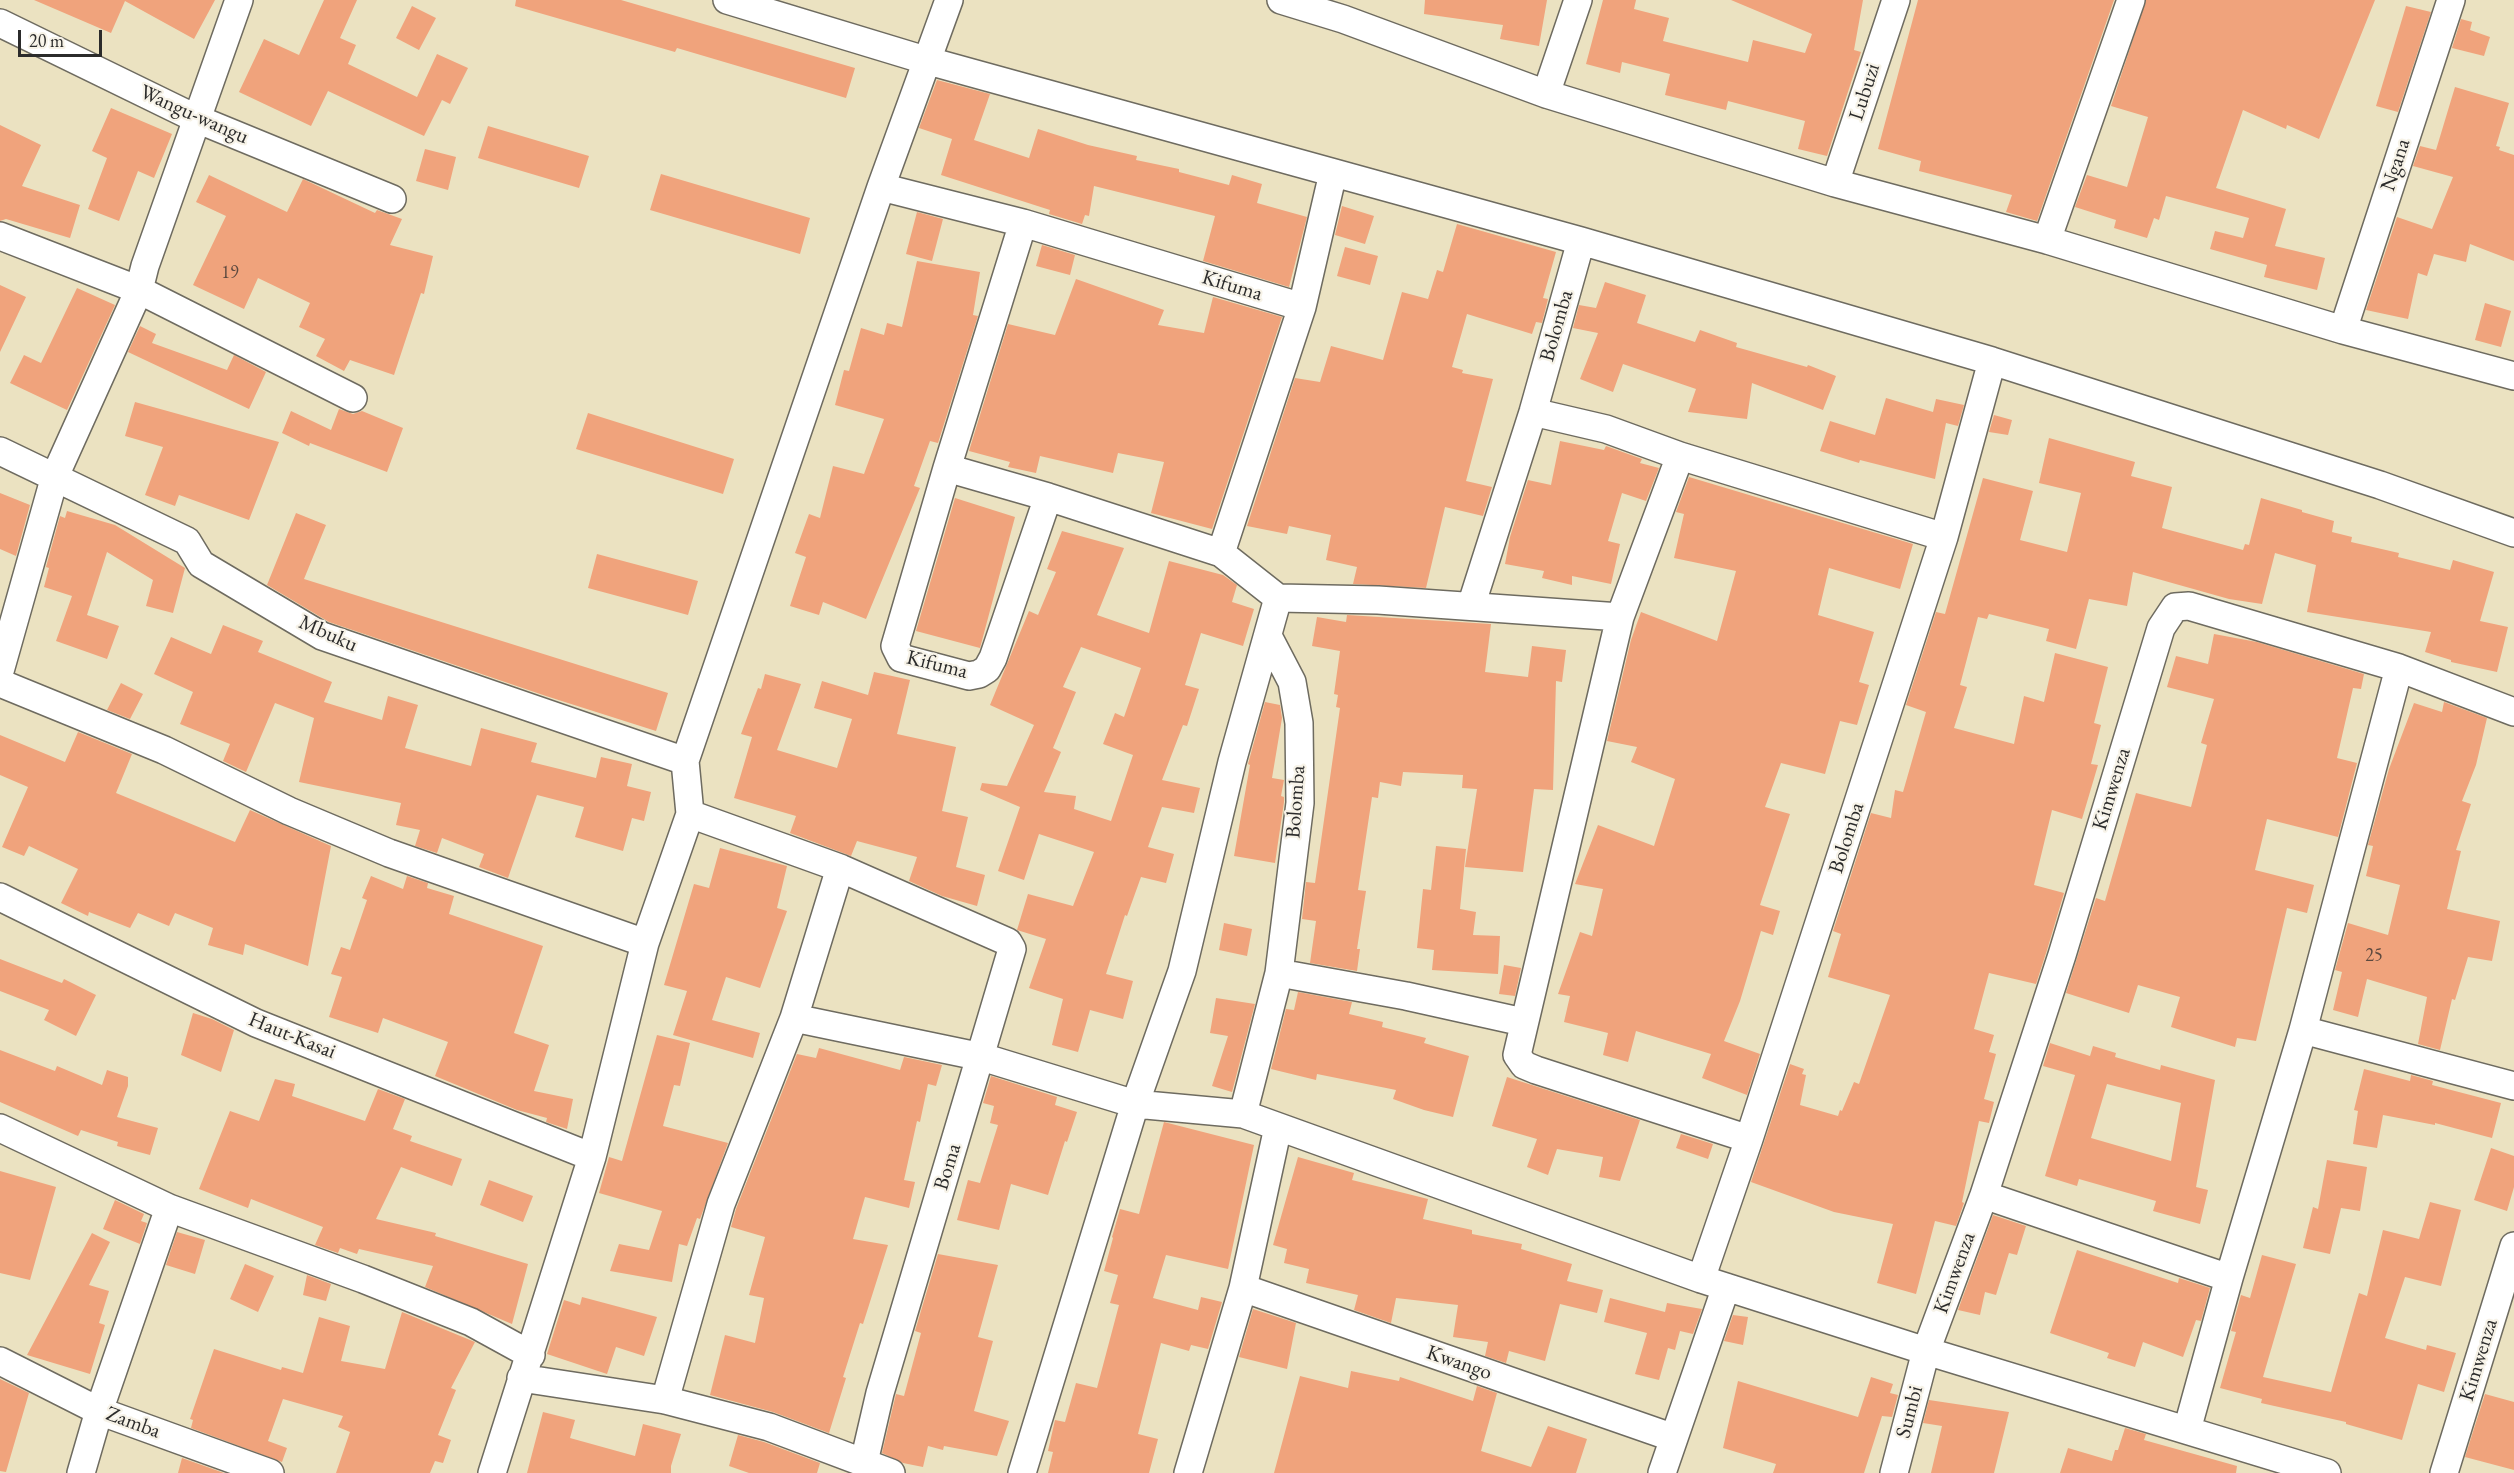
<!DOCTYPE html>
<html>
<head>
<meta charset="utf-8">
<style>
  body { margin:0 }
  #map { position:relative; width:2514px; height:1473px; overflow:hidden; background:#ebe2c1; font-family:"EB Garamond",serif }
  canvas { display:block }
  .scale { position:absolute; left:18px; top:30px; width:84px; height:27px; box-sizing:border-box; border:3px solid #2b2b2b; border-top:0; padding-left:8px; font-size:18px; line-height:21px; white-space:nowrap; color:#2b2b2b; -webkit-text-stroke:4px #f7f3e8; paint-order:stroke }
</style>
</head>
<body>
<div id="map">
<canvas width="2514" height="1473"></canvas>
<div class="scale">20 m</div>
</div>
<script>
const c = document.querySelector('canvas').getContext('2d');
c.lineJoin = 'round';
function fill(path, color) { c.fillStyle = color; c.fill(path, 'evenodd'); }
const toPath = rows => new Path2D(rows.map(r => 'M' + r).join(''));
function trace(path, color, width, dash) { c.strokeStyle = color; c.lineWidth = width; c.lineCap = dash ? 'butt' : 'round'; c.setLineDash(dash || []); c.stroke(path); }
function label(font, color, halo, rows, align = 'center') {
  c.font = font + ' "EB Garamond",serif'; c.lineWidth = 4.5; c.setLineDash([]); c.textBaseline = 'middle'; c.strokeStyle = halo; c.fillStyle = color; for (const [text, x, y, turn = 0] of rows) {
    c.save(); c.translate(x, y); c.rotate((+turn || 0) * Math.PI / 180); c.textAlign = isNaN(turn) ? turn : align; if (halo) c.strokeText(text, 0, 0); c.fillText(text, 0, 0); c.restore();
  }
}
fill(toPath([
  [34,0,215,0,194,39,125,1,111,33],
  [324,0,357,0,340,38,356,45,348,64,417,97,437,54,468,68,450,104,442,100,424,136,328,91,311,126,239,92,264,39,299,55],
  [516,0,621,0,855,68,846,98,677,48,675,52,515,6],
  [1425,0,1547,0,1539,46,1500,39,1503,25,1424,14],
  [1603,0,1636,0,1634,9,1669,18,1663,41,1748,62,1753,40,1805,53,1812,34,1731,0,1863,0,1854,50,1861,52,1827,156,1798,149,1805,121,1728,101,1726,110,1665,95,1670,74,1622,62,1620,73,1586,64],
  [1918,0,2114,0,2037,221,2006,212,2012,195,1919,171,1921,161,1878,149],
  [2146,0,2375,0,2319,139,2287,125,2286,129,2243,110,2216,188,2286,209,2275,246,2325,258,2317,290,2264,277,2267,265,2210,249,2215,231,2243,238,2249,218,2166,196,2159,220,2154,218,2147,238,2114,228,2116,220,2075,207,2087,175,2127,187,2148,117,2111,106],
  [412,6,436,18,419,50,396,38],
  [2406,6,2431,12,2398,112,2376,106],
  [2461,19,2472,22,2470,30,2490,37,2484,56,2452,48],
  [937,80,990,94,974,140,1029,158,1038,129,1088,145,1137,156,1136,160,1179,169,1179,172,1229,185,1232,175,1262,184,1257,203,1307,217,1289,287,1203,261,1215,216,1094,186,1089,216,1085,215,1082,224,1049,214,1050,210,941,175,952,139,919,128],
  [2455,87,2509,103,2496,146,2500,147,2499,150,2514,155,2514,261,2470,244,2466,262,2434,254,2427,276,2418,273,2408,319,2366,310,2397,217,2432,229,2453,177,2413,166,2420,146,2436,150],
  [111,108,172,134,154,178,138,171,119,221,88,209,107,158,92,151],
  [0,125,41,145,22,186,80,205,70,238,6,219,0,221],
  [488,126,589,156,579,188,478,158],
  [425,149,456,157,448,190,416,181],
  [661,174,810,218,800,254,650,210],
  [209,175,287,212,303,179,375,213,377,210,402,219,390,245,433,256,424,294,421,293,394,375,350,360,344,371,316,356,325,339,299,327,310,303,258,278,244,309,193,285,226,216,196,202],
  [1342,206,1374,216,1365,244,1335,235],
  [917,212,943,219,932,261,906,254],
  [1457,224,1556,252,1543,298,1548,299,1542,323,1536,322,1532,334,1467,314,1452,367,1463,370,1462,373,1493,379,1466,481,1492,487,1483,516,1445,507,1426,588,1353,584,1357,567,1326,560,1331,535,1289,526,1287,534,1247,526,1295,378,1320,382,1331,346,1383,360,1402,292,1428,299,1437,270,1443,272],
  [1042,245,1075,255,1070,275,1036,266],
  [1345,247,1378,256,1370,285,1337,276],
  [917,261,980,272,973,315,978,316,938,443,930,441,914,486,920,488,866,619,823,602,819,615,790,606,806,557,795,553,809,514,820,518,833,466,864,474,884,419,835,405,844,370,849,371,861,328,884,335,887,323,902,327],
  [1076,279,1164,310,1158,325,1204,333,1213,297,1282,317,1212,529,1151,513,1164,462,1118,453,1113,473,1040,456,1036,473,1008,467,1010,462,969,451,1008,324,1055,335],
  [1605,282,1646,295,1637,323,1695,342,1700,330,1737,343,1736,347,1807,367,1808,365,1836,376,1823,410,1752,383,1747,419,1688,412,1696,389,1623,364,1613,392,1580,379,1598,333,1573,328,1579,305,1596,308],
  [0,285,26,297,0,352],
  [77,288,115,305,67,410,10,383,24,355,41,363],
  [2485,303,2511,311,2501,347,2475,340],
  [140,326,156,334,152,343,227,370,234,355,266,372,249,409,128,352],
  [1886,398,1933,412,1936,399,1964,405,1958,426,1946,423,1935,479,1860,460,1859,463,1820,451,1830,421,1875,435],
  [135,402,279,442,249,520,179,495,175,506,145,495,163,447,125,436],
  [339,409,353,414,362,411,403,428,387,472,310,443,309,446,282,433,291,411,331,430],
  [588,413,734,459,723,494,576,449],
  [1994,415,2012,420,2008,435,1989,432],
  [2049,438,2135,462,2131,476,2172,487,2162,528,2243,550,2245,544,2249,545,2261,498,2302,510,2302,512,2334,521,2332,532,2352,537,2351,542,2399,553,2398,557,2450,570,2453,560,2494,572,2480,621,2508,627,2497,672,2451,662,2451,660,2425,652,2431,632,2307,612,2316,565,2275,553,2262,604,2229,599,2133,572,2127,606,2089,599,2076,649,2046,641,2049,629,1989,614,1987,619,1978,617,1960,685,1967,687,1954,728,2014,744,2024,696,2044,702,2055,653,2108,667,2094,723,2101,725,2091,764,2098,765,2082,819,2052,810,2034,885,2064,893,2047,950,2036,984,1989,973,1974,1029,1994,1035,1989,1052,1996,1054,1984,1099,1994,1102,1989,1123,1979,1121,1962,1202,1964,1203,1956,1226,1935,1221,1916,1294,1877,1283,1893,1224,1834,1212,1751,1182,1790,1064,1804,1069,1802,1074,1806,1075,1800,1105,1838,1116,1840,1110,1842,1111,1854,1082,1859,1084,1890,995,1828,977,1841,934,1833,931,1871,813,1891,818,1895,790,1903,792,1926,712,1906,705,1936,612,1945,614,1983,478,2033,491,2020,540,2067,552,2081,493,2039,483],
  [1560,441,1604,450,1606,446,1642,459,1640,463,1659,468,1646,501,1622,493,1608,541,1620,544,1611,584,1572,576,1572,585,1542,578,1544,571,1505,564,1510,537,1528,480,1551,485],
  [1689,477,1913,544,1900,589,1829,568,1818,615,1874,632,1859,682,1869,685,1857,725,1840,721,1825,774,1781,763,1765,807,1790,814,1760,905,1780,911,1773,935,1761,931,1740,1001,1724,1041,1760,1054,1747,1095,1702,1078,1711,1054,1636,1031,1628,1062,1603,1055,1608,1033,1564,1022,1570,996,1558,994,1580,932,1592,936,1603,889,1575,884,1598,825,1654,846,1675,779,1631,762,1637,747,1607,741,1631,640,1641,612,1717,641,1736,571,1674,558,1684,514,1676,512],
  [0,493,30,505,16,556,0,549],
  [955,498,1015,517,980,648,916,631],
  [67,511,115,525,185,568,173,613,146,606,153,580,107,552,87,615,119,626,107,659,56,641,72,596,44,587,49,568,46,567,60,516,65,518],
  [296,513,326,525,304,579,668,693,656,731,546,696,329,622,267,585],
  [1062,531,1124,548,1097,615,1149,633,1169,561,1223,575,1237,585,1232,602,1254,609,1243,646,1201,633,1185,685,1199,689,1187,726,1183,725,1162,780,1200,788,1194,813,1162,807,1148,847,1174,854,1166,883,1141,877,1127,916,1125,915,1106,974,1133,981,1123,1019,1090,1010,1078,1052,1052,1045,1063,999,1029,988,1046,939,1017,930,1028,894,1073,906,1094,852,1039,834,1024,880,998,871,1020,807,980,790,982,783,1007,786,1034,725,990,705,1029,611,1038,615,1056,572,1047,569],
  [1081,647,1141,668,1124,717,1115,713,1103,744,1133,755,1111,821,1074,809,1076,796,1044,792,1061,752,1053,748,1076,692,1063,687],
  [597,554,698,581,688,615,588,588],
  [1347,615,1491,624,1485,672,1528,677,1532,646,1566,650,1562,682,1556,681,1553,790,1534,789,1523,872,1465,867,1477,789,1462,788,1463,775,1403,772,1401,786,1380,782,1378,798,1372,797,1358,890,1366,891,1357,949,1360,949,1357,971,1310,963,1316,921,1302,919,1306,882,1315,883,1340,708,1336,707,1338,695,1334,694,1340,651,1312,646,1317,617,1346,622],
  [223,625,263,641,258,652,332,682,324,702,382,720,388,696,418,705,405,748,471,766,481,728,537,743,531,762,596,778,601,757,632,764,627,786,651,792,644,821,632,818,623,851,575,837,584,807,537,795,508,878,479,867,484,854,442,838,437,853,415,846,420,830,396,825,401,803,299,782,314,718,275,703,246,772,223,761,230,744,180,724,193,692,154,674,171,637,211,654],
  [2214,634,2257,642,2364,674,2361,689,2353,688,2337,758,2357,763,2338,837,2267,819,2255,870,2314,885,2307,913,2287,908,2256,1041,2237,1038,2235,1047,2171,1027,2180,997,2138,985,2129,1013,2066,993,2096,898,2105,901,2136,793,2191,807,2207,745,2201,743,2214,699,2167,687,2176,656,2208,664],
  [874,672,910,680,897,734,956,747,942,811,968,817,956,867,985,875,977,906,942,896,909,881,917,857,857,841,851,856,790,833,796,816,734,798,752,737,741,734,758,688,761,689,765,674,801,684,777,750,837,768,852,719,814,708,822,681,868,695],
  [121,683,143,694,130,719,107,710],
  [1265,702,1280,705,1282,718,1272,778,1284,780,1281,796,1284,797,1284,802,1275,863,1234,856,1250,765,1248,764],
  [2444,702,2487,718,2476,765,2462,801,2471,804,2456,850,2461,851,2447,909,2500,921,2492,961,2468,957,2455,1000,2452,999,2440,1050,2418,1044,2427,997,2367,979,2358,1017,2333,1010,2342,972,2335,970,2348,923,2388,935,2400,885,2366,876,2373,846,2368,845,2389,769,2414,703,2442,712],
  [78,732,132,754,116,793,235,842,250,810,331,846,308,966,245,944,243,955,208,945,213,928,175,913,169,926,138,913,130,928,89,912,88,916,61,903,78,869,29,846,24,856,2,847,28,787,0,775,0,735,65,762],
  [1436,846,1466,849,1460,909,1476,912,1473,935,1500,936,1498,974,1432,970,1434,950,1417,948,1423,889,1431,890],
  [720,848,787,866,777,908,787,911,760,988,726,977,712,1020,760,1033,753,1058,673,1035,687,991,664,985,694,884,709,888],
  [371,876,403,889,407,876,428,883,427,888,454,896,449,914,543,946,514,1033,549,1045,534,1091,573,1099,567,1129,546,1122,547,1118,517,1110,435,1076,448,1042,383,1018,378,1033,329,1017,342,977,331,974,341,947,350,950,367,900,362,898],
  [1224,923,1252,929,1247,956,1219,950],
  [0,959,62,983,64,979,96,995,76,1036,44,1020,49,1010,0,991],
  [1504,965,1521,968,1515,996,1499,994],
  [1298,992,1352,1002,1349,1014,1383,1022,1382,1027,1426,1038,1424,1043,1469,1056,1453,1117,1424,1110,1393,1099,1396,1090,1317,1074,1316,1080,1271,1069,1286,1009,1294,1010],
  [1216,998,1255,1004,1232,1092,1212,1086,1228,1036,1210,1033],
  [193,1013,212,1019,234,1030,221,1072,181,1055],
  [657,1035,690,1043,680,1086,674,1085,663,1126,728,1143,700,1219,697,1218,687,1246,679,1244,672,1282,610,1271,619,1244,649,1250,662,1211,599,1193,609,1157,622,1161],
  [2050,1043,2090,1056,2093,1046,2116,1053,2115,1057,2160,1070,2161,1065,2215,1080,2196,1187,2208,1190,2200,1224,2153,1211,2156,1201,2079,1179,2077,1186,2045,1176,2075,1075,2043,1066],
  [2107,1084,2181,1103,2171,1161,2091,1138],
  [819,1048,900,1070,904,1057,942,1065,936,1086,928,1084,920,1122,917,1121,904,1180,915,1182,909,1208,865,1197,853,1239,888,1245,863,1324,860,1323,843,1377,846,1378,829,1433,773,1412,710,1395,725,1335,755,1343,764,1298,749,1295,765,1237,731,1227,736,1209,797,1054,816,1058],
  [0,1050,55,1071,57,1066,102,1085,107,1070,128,1077,128,1086,117,1117,158,1128,150,1155,117,1146,118,1142,81,1130,78,1136,0,1102],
  [2364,1069,2410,1081,2411,1075,2433,1081,2432,1085,2501,1103,2492,1138,2435,1123,2435,1125,2383,1115,2377,1148,2353,1144,2358,1111,2354,1110],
  [991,1076,1057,1097,1055,1105,1077,1112,1067,1142,1065,1141,1048,1195,1011,1184,999,1230,957,1220,968,1180,980,1183,998,1125,990,1123,994,1106,983,1103],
  [1507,1077,1640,1120,1620,1181,1599,1177,1603,1157,1557,1149,1548,1175,1527,1167,1537,1139,1492,1126],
  [275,1079,295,1084,292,1096,365,1121,378,1089,405,1099,393,1129,412,1136,410,1141,462,1159,452,1186,401,1167,376,1219,436,1233,435,1236,528,1264,512,1324,425,1287,433,1266,359,1249,357,1254,340,1248,338,1253,315,1245,323,1227,251,1199,248,1208,199,1189,230,1111,259,1121],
  [1164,1122,1254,1145,1228,1269,1166,1255,1153,1298,1198,1310,1201,1297,1222,1302,1208,1349,1191,1345,1189,1351,1161,1343,1138,1434,1158,1439,1149,1473,1048,1473,1053,1452,1048,1451,1055,1420,1065,1422,1076,1383,1097,1388,1119,1305,1110,1303,1118,1275,1104,1271,1113,1238,1112,1237,1120,1209,1139,1214],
  [1681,1134,1713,1144,1708,1159,1676,1148],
  [2491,1148,2514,1156,2514,1187,2507,1211,2474,1200],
  [1298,1157,1354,1173,1352,1180,1428,1199,1423,1219,1472,1230,1472,1234,1522,1244,1521,1249,1572,1264,1567,1281,1603,1290,1597,1313,1560,1304,1545,1361,1509,1351,1506,1363,1485,1356,1488,1342,1453,1337,1458,1305,1396,1298,1391,1323,1354,1310,1358,1295,1306,1283,1309,1269,1284,1263,1287,1249,1273,1245],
  [2327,1160,2367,1167,2360,1211,2341,1208,2330,1254,2303,1248,2313,1207,2318,1209],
  [0,1171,56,1187,30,1280,0,1273],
  [489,1180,533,1196,523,1222,480,1205],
  [115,1200,144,1214,141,1221,147,1223,140,1244,103,1229],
  [2430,1202,2461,1210,2441,1286,2405,1277,2385,1338,2426,1350,2427,1345,2456,1353,2444,1392,2418,1384,2402,1440,2346,1424,2346,1422,2261,1403,2262,1399,2220,1388,2236,1332,2231,1331,2241,1295,2250,1298,2262,1255,2296,1264,2263,1377,2331,1392,2359,1293,2367,1296,2383,1230,2419,1239],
  [1993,1215,2026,1226,2017,1255,2009,1253,1996,1295,1985,1292,1980,1315,1958,1310],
  [177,1232,205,1240,195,1274,166,1265],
  [92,1233,110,1242,89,1285,109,1291,99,1323,105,1325,90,1374,27,1355],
  [2077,1250,2178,1283,2179,1278,2210,1288,2201,1321,2196,1320,2183,1357,2143,1342,2135,1367,2107,1358,2109,1353,2050,1333],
  [938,1254,998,1265,978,1337,993,1341,974,1411,1009,1421,997,1456,944,1446,943,1450,928,1446,923,1467,903,1463,882,1453,896,1394,904,1396,921,1333,915,1331],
  [245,1264,274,1276,258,1312,230,1299],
  [307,1275,331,1284,326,1301,303,1295],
  [582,1297,657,1317,644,1356,616,1347,607,1374,547,1354,564,1300,580,1305],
  [1610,1298,1665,1312,1667,1303,1702,1309,1693,1334,1680,1331,1675,1350,1668,1348,1659,1380,1635,1374,1647,1333,1604,1322],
  [1253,1309,1296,1323,1287,1369,1239,1357],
  [402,1312,475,1342,451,1388,456,1390,438,1435,451,1440,443,1463,435,1461,430,1473,336,1473,350,1432,338,1427,343,1416,283,1399,268,1441,287,1448,282,1462,191,1428,193,1420,190,1419,214,1349,281,1370,282,1367,303,1373,319,1317,350,1326,341,1361,385,1369],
  [1733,1315,1748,1317,1743,1345,1724,1341],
  [1351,1371,1399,1381,1400,1377,1473,1401,1477,1386,1497,1393,1481,1451,1531,1467,1548,1426,1587,1439,1576,1473,1274,1473,1300,1376,1348,1388],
  [1871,1377,1893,1384,1890,1393,1898,1395,1892,1417,1882,1416,1864,1473,1773,1473,1776,1464,1723,1448,1738,1381,1858,1417],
  [0,1379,29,1393,6,1472,0,1471],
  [2485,1394,2514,1402,2514,1470,2465,1457],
  [1929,1400,2009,1412,1994,1473,1931,1473,1942,1426,1923,1423],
  [543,1412,575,1420,570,1438,635,1456,643,1424,681,1434,671,1466,671,1473,527,1473],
  [2125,1428,2146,1434,2144,1440,2237,1466,2236,1473,2060,1473,2068,1448,2112,1461,2115,1450,2118,1450],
  [738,1435,764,1442,820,1463,817,1473,749,1473,729,1466],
  [182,1458,224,1473,178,1473]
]), '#f0a37c');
const minor = toPath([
  [727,0,925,60,1581,241,1992,361,2380,485,2514,533],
  [1281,0,1343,19,1546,94,1835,183,2047,240,2343,330,2514,376],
  [0,23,197,119,392,199],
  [1546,94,1578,0],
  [1835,183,1896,0],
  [881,187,1023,223,1302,307],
  [1023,223,947,468,895,646,901,658,969,676,979,674,987,669,993,658,1048,497],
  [0,236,139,290,353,398],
  [2047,240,2131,0],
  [2343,330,2451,0],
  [1533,412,1606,429,1680,456,1944,537],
  [0,451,187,541,201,564,322,636,685,761],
  [1680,456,1620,617,1517,1055,1524,1065,1536,1070,1749,1139],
  [947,468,1048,497,1221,553,1278,598,1378,600,1620,617],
  [1221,553,1302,307,1333,173],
  [1471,606,1533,412,1581,241],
  [0,671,55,476,139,290,145,266,239,0],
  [0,683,164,750,289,811,389,853,645,943],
  [690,814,840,868,1008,942,1012,949,880,1393,864,1462],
  [0,897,256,1023,592,1157],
  [1279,973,1406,996,1523,1022],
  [794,1018,982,1057,1135,1104,1243,1114,1701,1279,1926,1351,2327,1473],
  [2303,1030,2514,1086],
  [1243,1114,1279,973,1300,803,1299,723,1292,682,1268,636],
  [0,1128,169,1208,363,1279,471,1322,531,1355],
  [1984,1195,2229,1278],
  [1701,1279,1749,1139,1944,537,1992,361],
  [1243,1288,1674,1438],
  [0,1361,99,1411,270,1473],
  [521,1378,665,1400,769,1427,891,1473],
  [665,1400,721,1204,794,1018,840,868],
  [2187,1430,2229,1278,2303,1030,2399,668],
  [81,1473,99,1411,169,1208],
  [492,1473,592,1157,645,943,690,814,685,761,881,187,949,0],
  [1022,1473,1135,1104,1182,971,1232,762,1278,598],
  [1188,1473,1243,1288,1278,1127],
  [1662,1473,1726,1287],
  [1894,1473,1926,1351,1984,1195,2062,955,2161,628,2175,607,2189,606,2399,668,2514,712],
  [2444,1473,2514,1246]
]);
trace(minor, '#6e6b60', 30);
trace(minor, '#fff', 27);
label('18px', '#5c493f', null, [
  ["19",230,273],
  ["25",2374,956]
]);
label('21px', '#2b2b2b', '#f7f3e8', [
  ["Lubuzi",1865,92,-72],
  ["Wangu-wangu",194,115,24],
  ["Ngana",2396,165,-72],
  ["Kifuma",1232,286,17],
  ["Bolomba",1557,326,-74],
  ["Mbuku",328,634,24],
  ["Kifuma",937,665,14],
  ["Kimwenza",2112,789,-73],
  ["Bolomba",1296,802,-86],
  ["Bolomba",1847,838,-72],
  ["Haut-Kasai",292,1036,22],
  ["Boma",948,1167,-73],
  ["Kimwenza",1955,1273,-70],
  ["Kimwenza",2479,1360,-73],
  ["Kwango",1459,1363,19],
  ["Sumbi",1910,1412,-75],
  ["Zamba",133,1423,20]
]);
</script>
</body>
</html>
